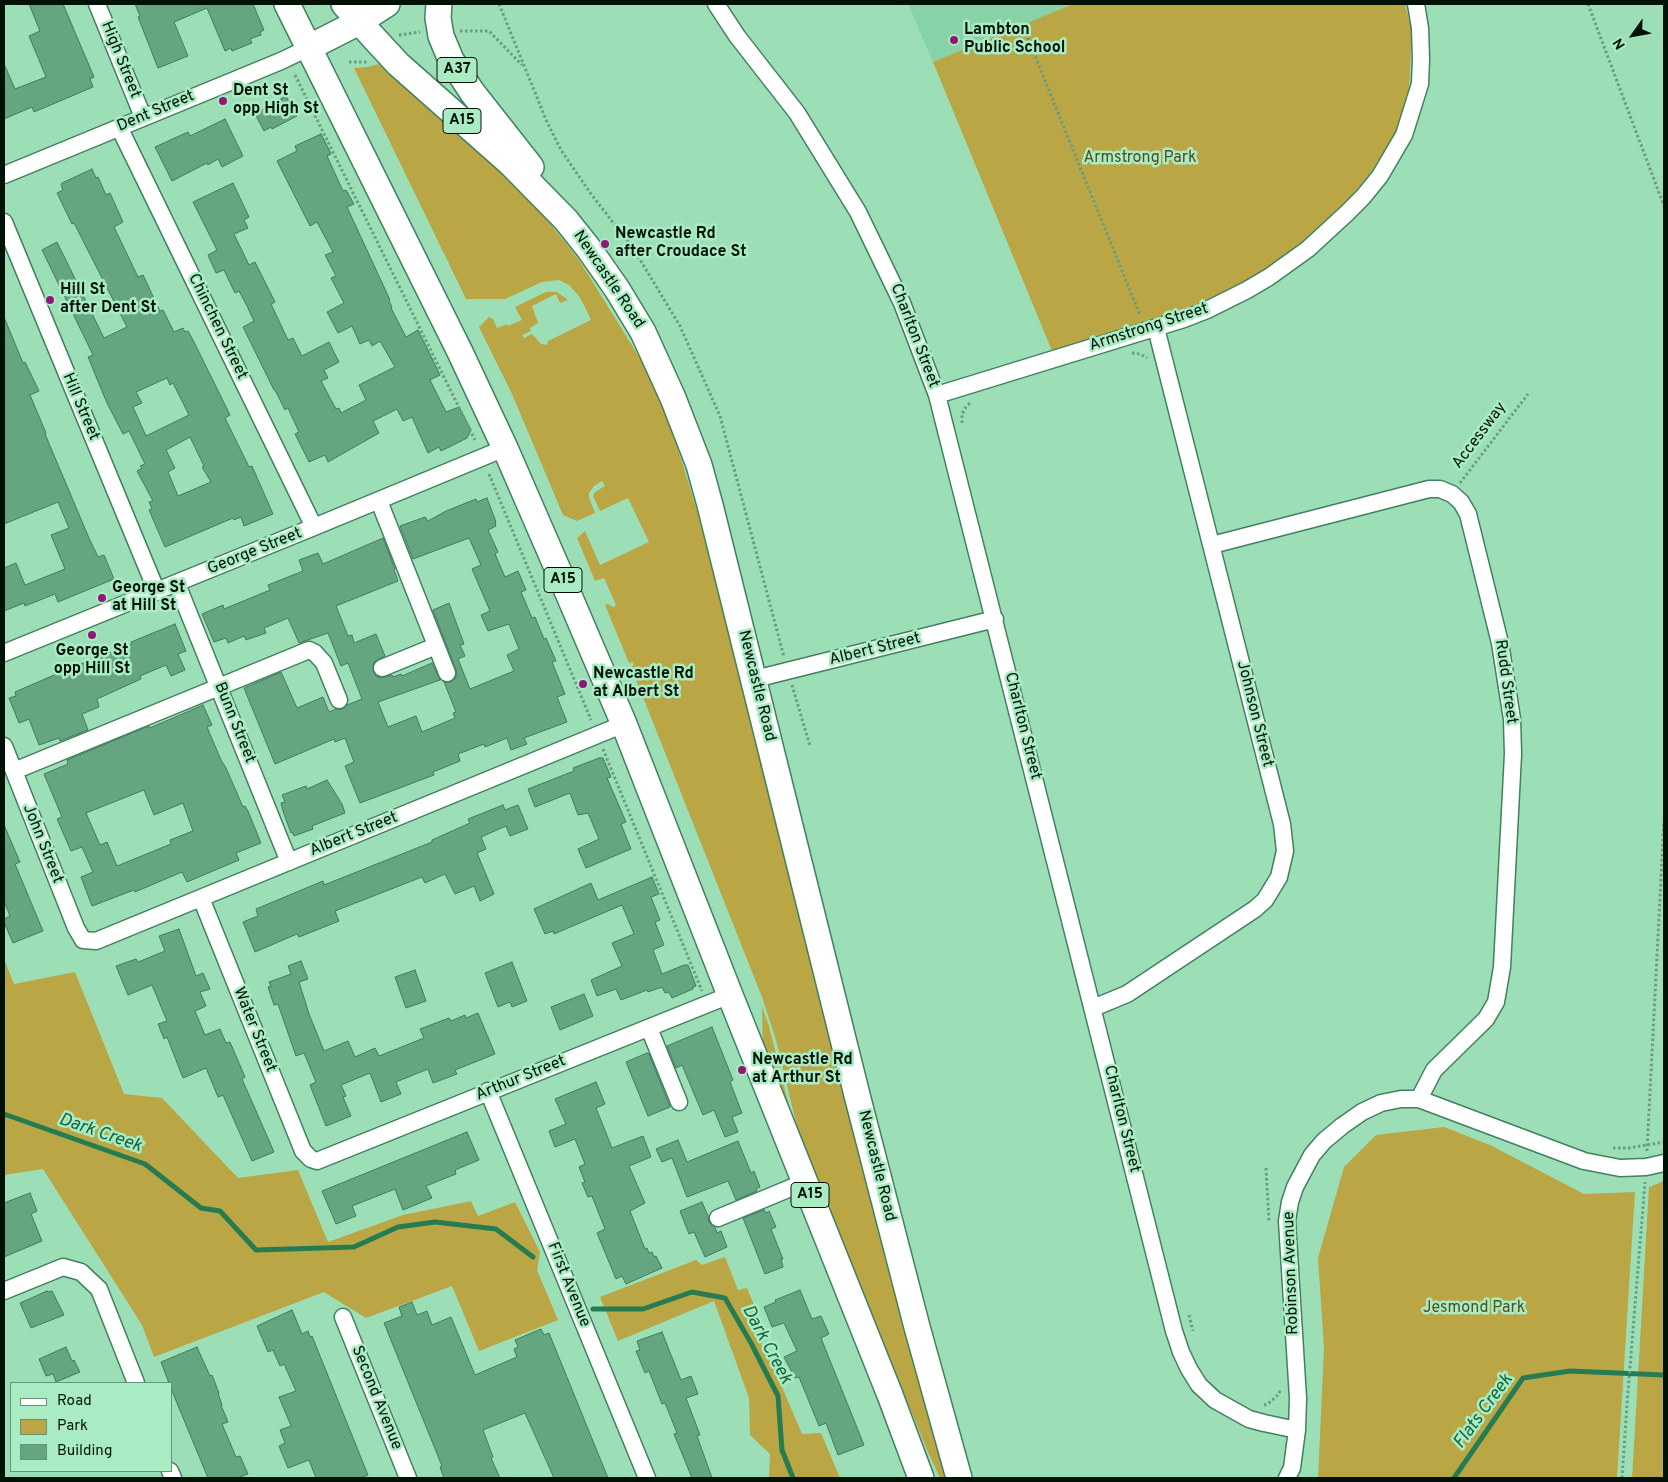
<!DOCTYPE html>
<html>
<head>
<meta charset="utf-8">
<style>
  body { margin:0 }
  #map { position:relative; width:1668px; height:1482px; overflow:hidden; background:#9cdfb7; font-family:Overpass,sans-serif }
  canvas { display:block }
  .frame { position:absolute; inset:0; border:5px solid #001206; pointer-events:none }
  .legend { position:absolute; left:10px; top:1382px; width:162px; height:90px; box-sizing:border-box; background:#a9ecc4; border:1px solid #659578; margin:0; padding:6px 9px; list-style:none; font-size:15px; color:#001206 }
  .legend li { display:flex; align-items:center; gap:10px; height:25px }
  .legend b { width:25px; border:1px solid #659578 }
  .north { position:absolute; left:1608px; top:10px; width:50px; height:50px; -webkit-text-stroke:4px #a9ecc4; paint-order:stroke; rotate:238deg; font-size:14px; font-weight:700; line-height:20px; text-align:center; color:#001206 }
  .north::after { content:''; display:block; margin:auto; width:18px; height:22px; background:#001206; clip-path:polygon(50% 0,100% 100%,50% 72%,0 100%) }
</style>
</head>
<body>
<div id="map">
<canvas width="1668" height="1482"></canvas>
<div class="frame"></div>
<ul class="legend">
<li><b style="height:6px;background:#fff"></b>Road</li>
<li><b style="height:14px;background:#baa644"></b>Park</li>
<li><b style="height:14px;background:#65a681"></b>Building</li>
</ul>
<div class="north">N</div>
</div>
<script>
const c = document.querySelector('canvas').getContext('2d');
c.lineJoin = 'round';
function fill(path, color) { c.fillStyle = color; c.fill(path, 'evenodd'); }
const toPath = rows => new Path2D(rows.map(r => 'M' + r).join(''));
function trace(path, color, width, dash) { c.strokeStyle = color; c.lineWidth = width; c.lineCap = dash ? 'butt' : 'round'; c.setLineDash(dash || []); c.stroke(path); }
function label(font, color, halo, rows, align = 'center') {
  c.font = font + ' Overpass,sans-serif'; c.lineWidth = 5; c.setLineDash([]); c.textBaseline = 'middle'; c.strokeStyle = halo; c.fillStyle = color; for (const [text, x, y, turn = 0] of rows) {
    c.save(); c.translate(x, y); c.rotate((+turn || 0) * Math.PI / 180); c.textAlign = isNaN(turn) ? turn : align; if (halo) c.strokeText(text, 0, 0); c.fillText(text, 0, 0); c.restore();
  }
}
fill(toPath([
  [908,4,1073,4,933,62]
]), '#88d2a7');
fill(toPath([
  [1073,4,1405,4,1412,31,1409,91,1394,138,1369,175,1331,219,1273,265,1240,285,1179,311,1052,351,933,62],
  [379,64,491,159,544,216,579,260,641,360,662,405,674,436,698,514,860,1156,949,1478,940,1478,927,1450,798,1131,776,1040,762,997,631,667,634,665,633,662,629,663,605,605,608,604,613,607,616,605,604,578,595,581,577,538,585,531,600,565,649,542,628,498,600,511,593,496,595,492,605,486,602,481,594,486,589,493,589,497,595,513,577,521,563,515,512,394,479,327,489,317,493,319,497,328,507,324,508,326,522,320,515,307,546,292,557,292,568,300,560,303,556,294,532,306,538,323,530,328,531,331,522,335,524,338,532,334,541,344,547,345,548,341,591,320,587,311,579,296,569,285,559,280,542,282,505,299,466,299,354,68,367,67],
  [4,959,14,984,75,972,124,1094,162,1098,238,1178,298,1170,328,1242,403,1215,471,1201,478,1216,515,1202,540,1252,537,1270,558,1320,479,1351,452,1286,366,1318,324,1292,154,1357,142,1325,43,1169,4,1175],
  [762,1007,769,1026,789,1106,787,1106,763,1049],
  [1444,1127,1490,1145,1584,1194,1635,1192,1617,1478,1318,1478,1324,1348,1318,1258,1344,1167,1376,1135],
  [1664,1181,1664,1478,1632,1478,1649,1187],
  [725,1257,738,1290,747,1288,765,1332,761,1345,774,1368,802,1434,821,1433,840,1478,769,1478,770,1454,750,1435,749,1398,714,1301,618,1341,600,1297,696,1260,702,1265]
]), '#baa644');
trace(toPath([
  [4,1114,145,1164,201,1208,220,1211,256,1250,354,1247,398,1227,435,1222,496,1229,533,1257],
  [593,1309,643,1309,692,1292,725,1298,751,1343,778,1396,782,1450,793,1478],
  [1454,1478,1523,1378,1570,1371,1664,1375]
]), '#267c52', 5);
const building = toPath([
  [29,4,63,4,94,77,90,79,93,87,34,112,32,107,4,119,4,64,15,89,46,77,29,36,40,31,29,4],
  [135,4,253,4,264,30,260,32,261,35,250,39,252,43,232,51,231,48,225,51,207,8,174,22,188,56,158,68,138,17,140,16,135,4],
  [286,96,297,116,272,129,271,127,264,131,255,114,286,96],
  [225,119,243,156,222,167,218,159,208,165,207,163,172,181,155,147,188,132,190,136,225,119],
  [321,134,331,154,327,156,343,191,346,190,354,204,347,207,390,300,389,301,392,307,391,308,406,337,418,330,440,375,430,380,446,412,459,407,471,430,467,438,441,451,439,447,428,453,412,417,403,421,397,409,373,421,379,433,328,462,325,455,309,462,295,434,299,432,288,408,285,410,275,390,274,390,243,327,254,321,247,306,239,291,235,293,224,270,216,273,208,255,217,250,193,202,233,183,249,217,244,220,248,228,234,234,249,265,255,262,275,302,271,304,288,340,293,338,302,356,329,342,339,362,324,370,328,378,321,381,336,409,339,408,341,413,366,400,359,385,395,367,380,341,372,346,369,340,360,344,352,326,338,333,327,312,344,303,331,278,336,276,325,255,333,252,317,222,310,226,277,161,297,151,295,146,321,134],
  [92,169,96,178,98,177,106,195,110,193,123,222,114,227,138,277,143,275,160,311,163,310,174,332,183,328,185,332,188,331,193,340,230,415,225,418,249,467,252,466,273,514,244,526,241,517,234,520,233,518,165,547,149,510,152,509,149,502,153,501,137,471,142,468,140,466,145,464,129,431,123,434,107,403,88,357,93,355,42,250,57,242,104,338,127,327,74,223,72,224,57,193,63,190,61,185,62,183,92,169],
  [167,378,170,385,173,383,189,415,146,436,133,407,142,403,136,392,167,378],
  [190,437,204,466,202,467,211,482,178,496,168,472,175,468,166,450,190,437],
  [4,317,23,363,25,362,39,391,30,395,46,433,45,434,89,538,98,557,104,555,114,579,58,602,55,594,25,606,24,603,4,611,4,568,16,563,25,585,65,569,51,535,69,528,58,502,4,524,4,317],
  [487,498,496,522,495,523,496,526,488,530,498,552,495,554,505,577,518,571,526,590,521,592,532,618,535,617,544,639,546,638,556,661,552,662,565,694,557,697,567,722,524,738,527,744,511,750,507,738,485,747,484,744,458,754,460,761,433,772,434,775,360,803,345,766,354,762,345,738,335,742,334,739,275,764,244,688,281,672,297,708,323,697,329,712,336,709,342,709,347,705,362,699,348,663,341,666,328,633,299,643,288,618,264,628,266,633,246,640,244,636,228,643,226,638,214,642,202,614,223,605,224,609,270,590,268,585,303,571,299,560,318,553,323,564,383,538,395,569,394,570,398,581,336,606,348,636,352,635,354,643,376,634,385,656,374,662,373,671,376,676,381,678,392,675,393,677,401,674,402,676,432,663,440,680,378,702,388,727,416,716,422,732,455,718,453,713,456,712,444,682,450,682,454,680,457,675,456,670,433,610,449,603,464,644,460,645,465,656,458,659,470,689,514,671,507,655,519,649,509,624,488,631,481,615,490,611,472,569,481,565,469,538,413,559,400,526,425,517,428,521,446,511,476,499,477,502,487,498],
  [175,624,186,651,178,654,185,670,171,676,166,665,140,676,141,679,97,699,99,707,82,714,88,730,60,741,59,738,39,745,29,719,19,723,9,698,16,696,15,692,68,669,132,644,131,642,175,624],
  [203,705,212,725,207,727,221,760,226,768,243,807,245,806,248,811,261,843,236,853,239,860,187,882,182,872,135,892,134,890,92,906,81,877,93,872,82,847,71,851,57,819,62,817,44,774,68,764,67,760,149,726,150,728,203,705],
  [144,790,154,815,183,803,193,831,170,840,171,844,117,866,107,842,100,845,86,813,144,790],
  [599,758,603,758,611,777,607,778,626,822,621,824,631,849,586,868,578,849,599,839,588,813,578,815,570,793,535,807,528,789,574,771,573,768,599,758],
  [327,780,342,804,345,813,312,826,313,829,294,836,292,832,291,833,283,811,281,803,285,802,282,795,306,786,307,789,327,780],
  [503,805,505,810,518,805,528,829,510,836,506,826,481,837,486,849,477,853,494,894,480,901,474,886,455,894,445,874,425,883,422,877,335,911,339,921,299,937,297,934,255,952,243,922,258,916,256,909,323,881,324,885,432,842,432,840,470,823,468,819,503,805],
  [4,825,20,862,15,864,43,931,13,943,4,922,4,919,10,916,4,901,4,825],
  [652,877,659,894,651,897,660,920,655,922,664,945,653,950,662,974,684,965,688,965,696,986,693,987,693,989,672,998,669,992,665,993,662,987,648,992,647,990,621,1000,616,989,597,996,591,980,622,966,612,943,634,934,622,905,554,934,553,931,545,934,534,909,591,883,598,900,652,877],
  [179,929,196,976,203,973,210,989,200,992,206,1006,195,1011,205,1035,220,1029,226,1043,230,1042,245,1077,242,1079,274,1152,252,1161,223,1095,218,1097,206,1068,183,1078,167,1037,164,1039,158,1024,167,1021,152,985,128,995,116,966,136,959,138,962,165,951,159,936,179,929],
  [301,961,308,979,299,982,309,1014,324,1051,348,1041,355,1057,375,1048,379,1056,424,1038,420,1029,449,1018,451,1021,465,1015,466,1018,478,1013,495,1054,455,1070,457,1074,433,1083,428,1069,396,1082,401,1094,381,1102,370,1073,341,1085,346,1096,343,1097,351,1116,326,1126,310,1085,316,1082,304,1053,296,1056,279,1007,278,1004,274,1005,268,987,271,986,269,982,291,974,288,966,301,961],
  [512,962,527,1001,512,1007,510,1002,498,1007,485,973,512,962],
  [415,970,426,1001,406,1008,395,977,415,970],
  [584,994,593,1016,560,1030,551,1007,584,994],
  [712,1027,733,1080,730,1082,742,1113,732,1117,738,1132,725,1137,714,1110,703,1115,682,1065,676,1068,667,1046,712,1027],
  [647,1053,649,1054,670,1107,648,1116,626,1062,647,1053],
  [596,1082,605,1104,596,1108,612,1148,643,1136,651,1157,629,1166,645,1203,630,1211,645,1249,647,1248,649,1253,652,1252,654,1257,656,1256,662,1268,626,1284,622,1276,616,1279,597,1233,605,1229,592,1196,588,1197,582,1183,585,1182,579,1167,585,1164,575,1139,555,1147,549,1131,566,1124,555,1099,596,1082],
  [467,1132,479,1160,455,1170,456,1174,426,1186,432,1198,403,1210,395,1189,352,1206,356,1216,336,1224,322,1191,467,1132],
  [678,1140,687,1162,738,1141,751,1173,754,1171,760,1187,756,1189,757,1191,736,1200,728,1181,687,1197,672,1158,662,1162,656,1149,678,1140],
  [30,1193,37,1211,31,1214,42,1241,4,1257,4,1203,30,1193],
  [702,1202,708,1216,709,1222,715,1227,717,1233,721,1231,727,1247,705,1257,694,1232,689,1234,680,1211,702,1202],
  [764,1210,766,1213,769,1211,776,1227,771,1229,783,1259,781,1259,783,1267,765,1274,743,1218,764,1210],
  [800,1290,812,1319,821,1316,829,1334,821,1338,864,1445,838,1455,826,1423,819,1426,799,1377,795,1378,784,1357,797,1351,784,1323,772,1327,764,1307,776,1302,775,1300,800,1290],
  [47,1291,48,1292,52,1291,64,1315,31,1328,20,1303,47,1291],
  [412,1302,417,1315,427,1311,432,1325,451,1317,475,1375,517,1357,514,1349,518,1347,515,1340,541,1329,544,1335,549,1333,608,1478,554,1478,525,1413,483,1430,493,1457,491,1458,500,1478,444,1478,440,1467,442,1466,384,1323,402,1316,399,1307,412,1302],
  [292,1310,302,1334,308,1331,310,1337,312,1336,368,1475,360,1478,316,1478,309,1460,288,1468,279,1446,285,1443,280,1430,291,1426,279,1397,296,1391,284,1364,280,1366,273,1350,268,1352,257,1326,292,1310],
  [662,1332,681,1380,691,1376,698,1394,686,1398,700,1435,697,1436,712,1478,692,1478,674,1434,677,1433,665,1403,662,1404,649,1371,645,1373,636,1351,640,1350,637,1341,662,1332],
  [66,1347,72,1361,74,1360,80,1372,56,1382,53,1374,46,1376,39,1359,66,1347],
  [197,1347,210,1376,212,1375,219,1393,218,1393,222,1405,221,1405,228,1422,222,1424,236,1457,240,1456,248,1474,237,1478,208,1478,172,1391,171,1383,169,1383,161,1362,197,1347]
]);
fill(building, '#65a681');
trace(building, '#3c7d5a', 1);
const minor = toPath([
  [97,4,143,117],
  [716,4,737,36,797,113,858,212,902,303,937,395,1174,1331,1181,1352,1189,1369,1199,1385,1215,1400,1249,1419,1264,1423,1297,1430],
  [119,127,314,527],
  [4,175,281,61,308,48],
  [4,222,157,592],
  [937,395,1184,319,1207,310,1247,290,1269,277,1308,249,1347,213,1363,197,1380,176,1404,135,1420,84,1421,59,1420,28,1416,4],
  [379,501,447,673],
  [1212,545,1429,489,1440,489,1452,494,1461,502,1468,514,1500,643,1512,719,1513,754,1502,967,1496,1002,1486,1019,1434,1070,1419,1099],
  [177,584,289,862],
  [4,653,314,527,505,448],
  [382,668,436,646],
  [755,679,995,619],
  [4,746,76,928,83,940,96,941,624,724],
  [14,771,309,650,315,653,324,663,339,700],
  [201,898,303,1151,311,1159,317,1161,730,995],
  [1093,1008,1127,994,1255,909,1265,900,1279,877,1285,851,1282,824,1156,328],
  [649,1028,679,1102],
  [488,1091,647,1478],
  [718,1218,805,1182],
  [4,1291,63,1267,81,1272,99,1289,136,1383],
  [343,1317,408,1478],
  [170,1471,173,1478],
  [1287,1478,1292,1468,1297,1430,1298,1398,1287,1221,1290,1202,1295,1187,1312,1155,1324,1141,1342,1126,1362,1112,1381,1103,1401,1099,1419,1099,1584,1161,1620,1168,1646,1167,1664,1163]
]);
const highway = toPath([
  [287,4,460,352,505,448,565,586,624,724,730,995,890,1395,921,1478],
  [344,4,373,37,398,64,511,164,566,220,589,249,617,289,643,332,673,398,699,465,710,505,857,1095,917,1327,959,1478],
  [439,4,438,18,441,36,451,60,472,92,531,167],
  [308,48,359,22,387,4]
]);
trace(minor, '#40815e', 19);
trace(highway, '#40815e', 28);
trace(toPath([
  [499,4,547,122,561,150,591,194,633,248,680,326,720,416,784,657],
  [1588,4,1664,206],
  [1022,24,1140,315],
  [460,31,489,31,522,65],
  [399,35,420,32],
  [349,62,367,62],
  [295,75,475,440],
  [1132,353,1140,354,1147,358],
  [962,423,962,414,966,407,971,402],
  [489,474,591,720],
  [1460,483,1528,394],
  [792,685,810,746],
  [603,749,702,991],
  [1613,1148,1629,1148,1664,1142],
  [1647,1151,1664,820],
  [1266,1168,1269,1221],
  [1189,1315,1193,1331],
  [1264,1405,1268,1404,1279,1394,1280,1390],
  [1622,1478,1627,1404,1645,1182]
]), '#6a9d7e', 3, [2.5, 2.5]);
trace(minor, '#fff', 16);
trace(highway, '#fff', 25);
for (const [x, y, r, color] of [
  [954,40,5,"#8f1877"],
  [223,101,5,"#8f1877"],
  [605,244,5,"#8f1877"],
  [50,300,5,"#8f1877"],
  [102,598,5,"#8f1877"],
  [92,635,5,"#8f1877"],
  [583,684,5,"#8f1877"],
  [742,1070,5,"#8f1877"]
]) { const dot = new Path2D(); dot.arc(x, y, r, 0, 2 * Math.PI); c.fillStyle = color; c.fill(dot); trace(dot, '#a9ecc4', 2); }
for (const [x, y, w] of [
  [457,70,40],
  [462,121,38],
  [563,580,38],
  [810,1195,38]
]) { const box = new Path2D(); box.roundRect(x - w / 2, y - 12.5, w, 25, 4); c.fillStyle = '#a9ecc4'; c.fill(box); trace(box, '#001206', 1); }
label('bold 15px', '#001206', null, [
  ["A37",457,70],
  ["A15",462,121],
  ["A15",563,580],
  ["A15",810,1195]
]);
label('bold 16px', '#001206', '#a9ecc4', [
  ["Lambton",964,31],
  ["Public School",964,49],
  ["Dent St",233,92],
  ["opp High St",233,110],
  ["Newcastle Rd",615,235],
  ["after Croudace St",615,253],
  ["Hill St",60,291],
  ["after Dent St",60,309],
  ["George St",112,589],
  ["at Hill St",112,607],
  ["George St",92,652,"center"],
  ["opp Hill St",92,670,"center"],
  ["Newcastle Rd",593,675],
  ["at Albert St",593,693],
  ["Newcastle Rd",752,1061],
  ["at Arthur St",752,1079]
], 'left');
label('16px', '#001206', '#a9ecc4', [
  ["High Street",120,60,68],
  ["Dent Street",156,112,-23],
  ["Newcastle Road",608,280,56],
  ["Chinchen Street",217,327,64],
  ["Armstrong Street",1149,328,-18],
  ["Charlton Street",914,336,69],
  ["Hill Street",80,407,67],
  ["Accessway",1480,436,-53],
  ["George Street",255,552,-22],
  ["Albert Street",875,650,-14],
  ["Rudd Street",1505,682,82],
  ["Newcastle Road",756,686,76],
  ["Johnson Street",1254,714,76],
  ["Bunn Street",234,723,68],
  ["Charlton Street",1022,726,76],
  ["Albert Street",354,835,-22],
  ["John Street",42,844,68],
  ["Water Street",254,1030,68],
  ["Arthur Street",521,1079,-22],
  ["Charlton Street",1121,1119,76],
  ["Newcastle Road",876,1166,76],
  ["Robinson Avenue",1292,1273,-92],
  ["First Avenue",568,1285,68],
  ["Second Avenue",376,1398,68]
]);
label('16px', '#564d1f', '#a9ecc4', [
  ["Armstrong Park",1140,159],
  ["Jesmond Park",1474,1309]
]);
label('italic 18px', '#136540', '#a9ecc4', [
  ["Dark Creek",100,1134,19],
  ["Dark Creek",766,1345,62],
  ["Flats Creek",1484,1412,-54]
]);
</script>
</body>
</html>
